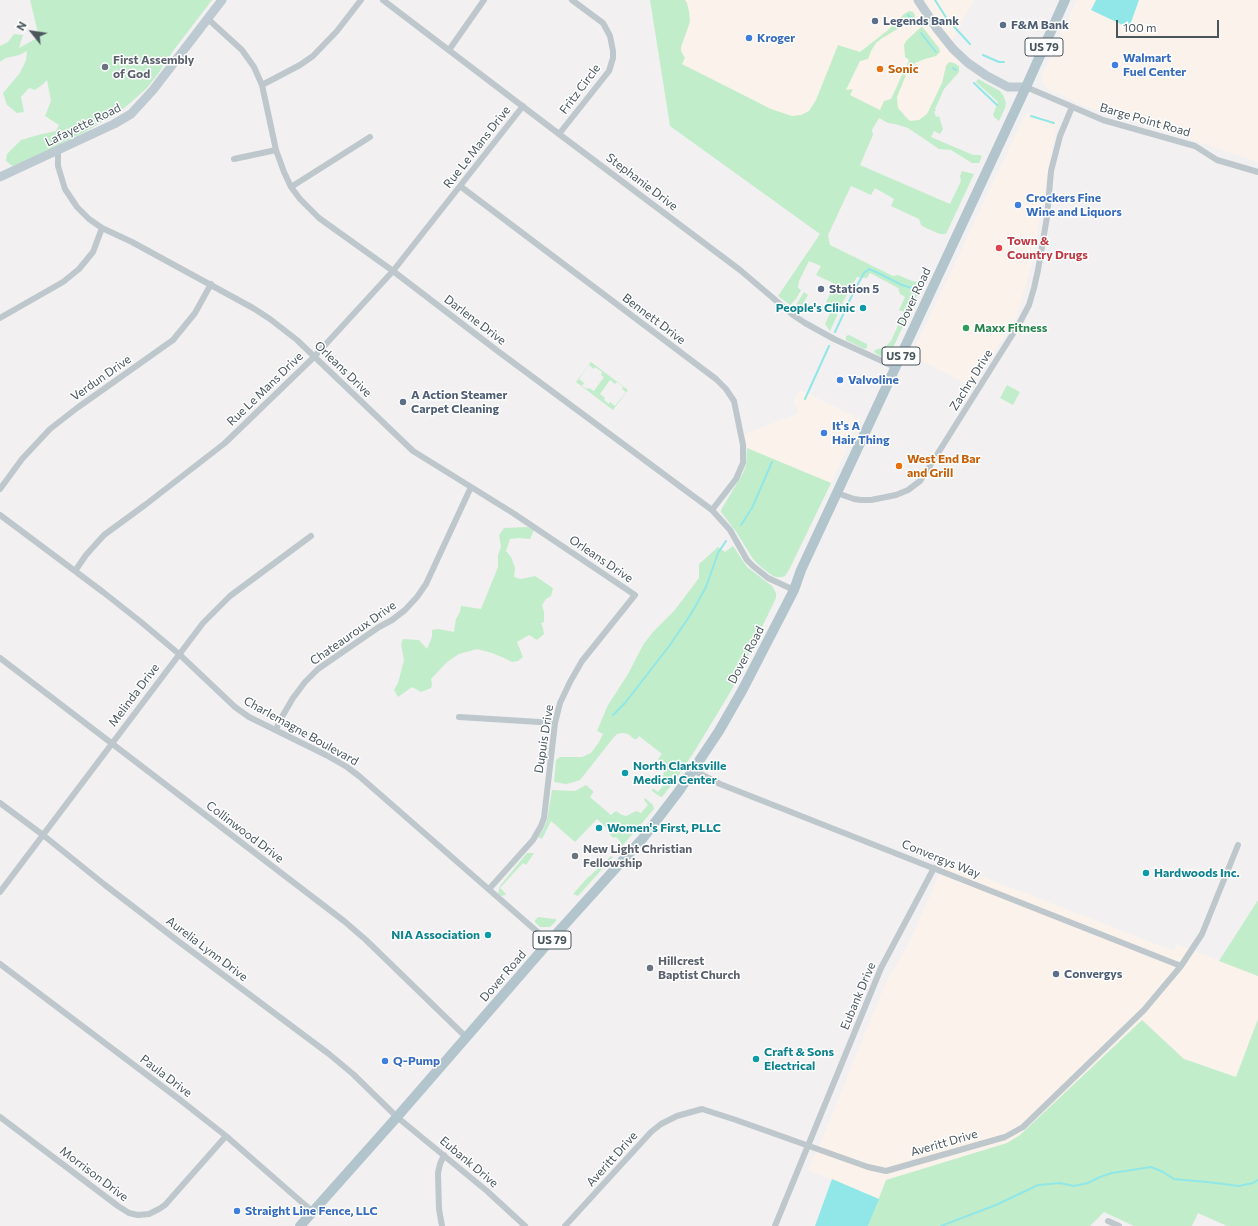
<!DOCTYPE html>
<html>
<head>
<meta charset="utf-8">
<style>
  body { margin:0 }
  #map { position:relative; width:1258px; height:1226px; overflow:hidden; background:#f2f0f1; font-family:Commissioner,sans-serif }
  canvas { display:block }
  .north { position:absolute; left:12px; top:12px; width:40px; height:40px; -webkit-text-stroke:3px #fff; paint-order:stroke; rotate:300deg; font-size:11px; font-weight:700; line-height:16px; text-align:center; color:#49575d }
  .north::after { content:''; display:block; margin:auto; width:14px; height:18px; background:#49575d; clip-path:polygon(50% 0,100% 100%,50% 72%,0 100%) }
  .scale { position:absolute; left:1116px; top:20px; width:103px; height:18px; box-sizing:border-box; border:2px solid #49575d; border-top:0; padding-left:5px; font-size:12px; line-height:14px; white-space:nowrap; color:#49575d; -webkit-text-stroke:3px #fff; paint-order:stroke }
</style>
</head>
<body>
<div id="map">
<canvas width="1258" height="1226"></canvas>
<div class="north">N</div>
<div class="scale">100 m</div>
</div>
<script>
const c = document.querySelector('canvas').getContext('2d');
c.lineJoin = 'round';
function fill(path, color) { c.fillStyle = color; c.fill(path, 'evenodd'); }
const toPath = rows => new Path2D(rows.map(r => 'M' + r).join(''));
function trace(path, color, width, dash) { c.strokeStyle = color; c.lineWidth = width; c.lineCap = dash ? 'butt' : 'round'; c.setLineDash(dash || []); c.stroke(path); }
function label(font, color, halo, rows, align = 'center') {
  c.font = font + ' Commissioner,sans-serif'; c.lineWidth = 3; c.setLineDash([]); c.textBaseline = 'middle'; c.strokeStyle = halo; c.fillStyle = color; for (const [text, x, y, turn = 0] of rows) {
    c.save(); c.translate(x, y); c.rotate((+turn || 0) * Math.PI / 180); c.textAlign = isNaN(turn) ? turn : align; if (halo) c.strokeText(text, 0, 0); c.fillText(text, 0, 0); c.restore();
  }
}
fill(toPath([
  [650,0,974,0,948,47,962,61,944,84,921,131,881,110,670,126],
  [1077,0,1258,0,1258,162,1166,131,1089,108,1048,89,1042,83,1042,75],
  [1026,113,1057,121,1032,263,1016,318,972,386,911,356],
  [800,390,860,419,831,483,747,448,745,434,799,413,794,401],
  [945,862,1174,951,1177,944,1258,976,1258,1019,1236,1077,1184,1059,1142,1020,1021,1135,1007,1143,886,1180,879,1199,808,1170,822,1140,885,984,909,943]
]), '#fbf3eb');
fill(toPath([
  [30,0,212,0,173,51,158,74,147,88,129,104,114,116,105,120,87,131,66,141,25,163,12,166,6,161,7,154,21,140,38,135,56,131,59,125,45,116,51,101,47,80,42,85,35,90,29,88,21,97,24,112,17,113,7,105,3,93,20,73,26,60,27,51,19,55,6,58,0,62,0,46,8,42,14,34,23,35,19,48,39,37],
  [650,0,685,0,687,3,689,11,690,22,681,47,681,51,685,58,682,64,771,109,792,116,801,115,809,111,816,100,838,45,860,52,888,30,904,14,909,11,913,12,915,15,914,19,881,39,876,43,871,51,868,59,860,61,846,90,853,89,850,95,880,110,884,101,891,99,909,60,905,57,904,45,906,41,920,28,922,27,924,29,939,48,940,52,936,56,925,59,915,63,906,75,897,97,898,108,905,116,910,121,919,120,927,114,942,83,946,66,949,62,954,63,959,66,959,72,944,89,935,109,936,111,934,111,936,117,939,116,943,129,940,134,934,131,931,137,973,155,979,155,982,156,979,163,972,163,951,150,939,149,908,128,895,124,888,123,879,118,872,130,873,135,860,165,950,204,961,181,960,176,962,171,974,174,946,234,940,234,926,228,921,225,919,219,891,206,894,199,875,188,871,195,851,186,828,235,830,245,893,276,898,275,912,281,917,282,921,284,921,287,892,350,888,353,880,356,874,352,875,350,885,347,891,341,904,312,899,310,905,297,900,294,898,288,870,273,867,278,857,277,844,300,830,331,825,324,831,311,825,308,827,300,835,284,816,275,821,266,809,261,799,281,798,288,801,290,796,299,790,305,778,296,820,234,670,126],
  [978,79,1000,91,1003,95,1006,103,1005,108,999,121,994,117,993,115,998,102,976,82],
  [804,292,808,295,800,310,793,310],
  [849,335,867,344,867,348,864,349,846,340,846,336],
  [591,362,628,390,613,410,576,382],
  [589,365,594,369,595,367,602,372,601,375,604,377,594,391,589,388,587,389,582,386,584,383,579,379],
  [610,380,615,384,617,382,623,387,622,389,626,392,615,406,610,402,609,404,604,400,605,398,600,394],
  [1007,385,1020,392,1013,405,1000,398],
  [747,448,831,483,789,570,785,576,782,577,776,577,773,576,762,568,753,559,737,533,721,512,721,510,743,473,746,466],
  [528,527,534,530,530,539,519,538,510,539,506,551,511,557,515,568,514,577,521,579,535,576,553,588,551,596,546,599,542,605,544,612,544,622,541,623,543,628,544,634,537,640,529,635,517,642,523,657,518,661,512,662,504,658,492,653,477,649,459,654,447,662,431,679,432,684,431,688,421,692,412,687,398,697,394,690,398,683,404,660,401,644,403,639,419,640,427,649,432,637,432,630,438,629,454,632,456,619,460,612,461,606,481,609,498,567,498,555,501,547,499,535,504,528],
  [733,546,747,567,772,586,776,593,776,598,731,691,694,752,676,779,662,797,659,796,652,791,652,789,654,789,658,792,666,782,662,778,665,770,665,765,658,759,662,754,639,736,637,739,634,739,628,734,622,733,617,734,614,737,580,780,571,783,566,784,554,782,556,760,560,757,582,757,591,753,599,742,603,734,597,731,608,705,628,674,643,645,653,632,674,611,699,578,699,564,718,547,725,552],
  [586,785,593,791,593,793,590,797,611,815,616,811,622,815,626,816,636,811,641,813,648,805,644,800,645,798,653,805,654,809,622,846,620,845,621,842,616,837,613,838,608,832,609,830,597,819,575,842,551,821,542,839,538,837,543,830,547,820,552,790,575,791],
  [527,853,534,853,526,865,523,863,500,888,506,894,505,895,501,896,498,893,500,886],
  [611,856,613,857,578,896,573,894,589,876,590,876],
  [1258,900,1258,976,1219,961],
  [538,917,554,919,555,918,556,921,550,927,540,927,535,922,535,920],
  [1258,1019,1258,1226,1227,1226,1198,1213,1192,1226,1134,1226,1104,1212,1090,1226,868,1226,886,1180,1007,1143,1020,1135,1142,1020,1184,1059,1236,1077]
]), '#c2edca');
fill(toPath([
  [1096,0,1139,0,1129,28,1091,10],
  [832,1179,879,1199,868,1226,815,1226]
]), '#91e7e7');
trace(toPath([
  [935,0,947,19,970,44],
  [908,15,911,18],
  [921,33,936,52],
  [983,55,999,62,1004,62],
  [953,68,956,70],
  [974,83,997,105],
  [1031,116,1054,123],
  [835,332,855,289,864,273,869,269,874,271,902,285,915,289],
  [805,399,829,346],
  [741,525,752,508,772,462],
  [613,715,625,703,670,645,691,614,706,587,718,553,726,541],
  [941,1226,996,1205,1038,1185,1060,1183,1074,1186,1088,1183,1100,1177,1112,1173,1151,1167,1163,1172,1174,1179,1207,1182,1239,1186,1253,1183,1258,1180]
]), '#91e7e7', 2);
trace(toPath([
  [383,0,559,134,740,270,793,315,805,323,834,339,895,367],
  [208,19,242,50,254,67,262,85,276,150,284,172,291,187,300,199,319,218,393,271,499,352,712,510,730,530,747,560,753,566,768,578,794,590],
  [449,50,484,0],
  [262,85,300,65,313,56,337,31,361,0],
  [1026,87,1103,120,1195,146,1217,160,1258,172],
  [559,134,609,71,613,58,613,51,610,36,603,23,572,0],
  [58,151,58,166,65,189,77,207,89,219,102,228,132,242,253,308,270,319,297,340,413,451,513,513,635,595,582,661,570,682,560,703,555,723,544,818,541,826,533,840,489,889],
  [234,159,276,150],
  [460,186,716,379,726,389,734,401,743,445,743,463,736,479,712,510],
  [291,187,370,137],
  [0,318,63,282,79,269,93,252,102,228],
  [0,489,22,459,50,429,77,408,173,340,195,313,211,284],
  [837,493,854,499,861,500,871,500,896,495,908,490,920,481,928,469,1019,324,1029,305,1034,288,1038,270,1047,217,1051,171,1060,136,1072,107],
  [0,515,103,592,141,622,179,654,235,707,249,717,326,755,347,767,359,776,549,942],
  [75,571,86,555,104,535,145,505,225,443,314,357,393,271,523,106],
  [0,658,344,921,366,940,466,1037],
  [459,717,555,723],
  [276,730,279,722,293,698,305,682,318,669,379,627,392,620,405,610,417,597,426,584,471,487],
  [693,770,720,784,1181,966],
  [0,803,43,835,105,885,178,941,329,1054,353,1074,397,1117,487,1191,525,1226],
  [0,892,203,623,230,596,311,536],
  [0,964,179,1099,226,1136,313,1212],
  [0,1117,118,1206,129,1213,138,1215,149,1214,159,1209,165,1205,226,1136],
  [1108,1221,1119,1226],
  [442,1226,439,1209,438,1173,440,1164,444,1155],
  [565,1226,651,1132,661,1124,677,1116,702,1109,736,1120,868,1167,886,1171,1005,1137,1023,1127,1144,1010,1181,966,1202,934,1238,845],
  [775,1226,881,968,934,868]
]), '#bdc7cc', 6);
trace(toPath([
  [918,0,937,29,953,49,968,63,987,76,1008,87,1026,87],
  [0,177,114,124,131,114,153,90,222,0]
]), '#bdcad1', 9);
trace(toPath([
  [300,1226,397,1117,549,942,643,838,679,791,719,731,743,689,794,590,801,570,1026,87,1065,0]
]), '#b2c5cd', 10);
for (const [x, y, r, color] of [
  [875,21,4,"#5c6f8a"],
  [1003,25,4,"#5c6f8a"],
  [749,38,4,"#3f7fe0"],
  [1115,65,4,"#3f7fe0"],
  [105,67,4,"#6b7280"],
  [880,69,4,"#e8710a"],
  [1018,205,4,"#3f7fe0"],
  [999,248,4,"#e0444e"],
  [821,289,4,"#5c6f8a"],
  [863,308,4,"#0f9aa8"],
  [966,328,4,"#2e9e5b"],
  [840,380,4,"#3f7fe0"],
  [403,402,4,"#5c6f8a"],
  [824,433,4,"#3f7fe0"],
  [899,466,4,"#e8710a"],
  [625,773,4,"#0f9aa8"],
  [599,828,4,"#0f9aa8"],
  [575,856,4,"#6b7280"],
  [1146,873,4,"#0f9aa8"],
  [488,935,4,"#0f9aa8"],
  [650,968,4,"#6b7280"],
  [1056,974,4,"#5c6f8a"],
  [756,1059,4,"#0f9aa8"],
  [385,1061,4,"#3f7fe0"],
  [237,1211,4,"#3f7fe0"]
]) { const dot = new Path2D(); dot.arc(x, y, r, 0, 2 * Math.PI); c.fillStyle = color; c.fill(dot); trace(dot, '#fff', 1.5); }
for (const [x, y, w] of [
  [1044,47,38],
  [901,356,38],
  [552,940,38]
]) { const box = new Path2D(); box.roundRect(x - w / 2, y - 9, w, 18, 3); c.fillStyle = '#fff'; c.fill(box); trace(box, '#49575d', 1); }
label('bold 11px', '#49575d', null, [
  ["US 79",1044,47],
  ["US 79",901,356],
  ["US 79",552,940]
]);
label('bold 12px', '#4e5e75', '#fff', [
  ["Legends Bank",883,21],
  ["F&M Bank",1011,25],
  ["Station 5",829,289],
  ["A Action Steamer",411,395],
  ["Carpet Cleaning",411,409],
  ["Convergys",1064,974]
], 'left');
label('bold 12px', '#366cbe', '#fff', [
  ["Kroger",757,38],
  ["Walmart",1123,58],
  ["Fuel Center",1123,72],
  ["Crockers Fine",1026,198],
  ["Wine and Liquors",1026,212],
  ["Valvoline",848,380],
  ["It's A",832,426],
  ["Hair Thing",832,440],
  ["Q-Pump",393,1061],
  ["Straight Line Fence, LLC",245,1211]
], 'left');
label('bold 12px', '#5b616d', '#fff', [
  ["First Assembly",113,60],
  ["of God",113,74],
  ["New Light Christian",583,849],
  ["Fellowship",583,863],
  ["Hillcrest",658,961],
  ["Baptist Church",658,975]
], 'left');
label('bold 12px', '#c56008', '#fff', [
  ["Sonic",888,69],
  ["West End Bar",907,459],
  ["and Grill",907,473]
], 'left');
label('12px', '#49575d', '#fff', [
  ["Fritz Circle",580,89,-53],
  ["Barge Point Road",1145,120,16],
  ["Lafayette Road",83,125,-26],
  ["Rue Le Mans Drive",477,147,-52],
  ["Stephanie Drive",642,182,37],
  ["Dover Road",914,297,-65],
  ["Bennett Drive",654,319,37],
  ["Darlene Drive",475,320,37],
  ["Orleans Drive",343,369,44],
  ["Verdun Drive",101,378,-35],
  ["Zachry Drive",971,380,-58],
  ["Rue Le Mans Drive",265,389,-44],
  ["Orleans Drive",601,559,34],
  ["Chateauroux Drive",353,633,-35],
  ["Dover Road",746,655,-62],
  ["Melinda Drive",134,695,-53],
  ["Charlemagne Boulevard",301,731,29],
  ["Dupuis Drive",544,739,-81],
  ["Collinwood Drive",245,832,37],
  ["Convergys Way",941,859,22],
  ["Aurelia Lynn Drive",207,949,37],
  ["Dover Road",503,976,-49],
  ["Eubank Drive",858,996,-67],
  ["Paula Drive",166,1076,37],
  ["Averitt Drive",944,1143,-16],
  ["Averitt Drive",612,1159,-48],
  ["Eubank Drive",469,1162,40],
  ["Morrison Drive",94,1174,37]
]);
label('bold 12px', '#be3a42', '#fff', [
  ["Town &",1007,241],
  ["Country Drugs",1007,255]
], 'left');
label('bold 12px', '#0d838f', '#fff', [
  ["People's Clinic",855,308,"right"],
  ["North Clarksville",633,766],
  ["Medical Center",633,780],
  ["Women's First, PLLC",607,828],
  ["Hardwoods Inc.",1154,873],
  ["NIA Association",480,935,"right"],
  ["Craft & Sons",764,1052],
  ["Electrical",764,1066]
], 'left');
label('bold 12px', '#27864d', '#fff', [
  ["Maxx Fitness",974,328]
], 'left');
</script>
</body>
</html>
